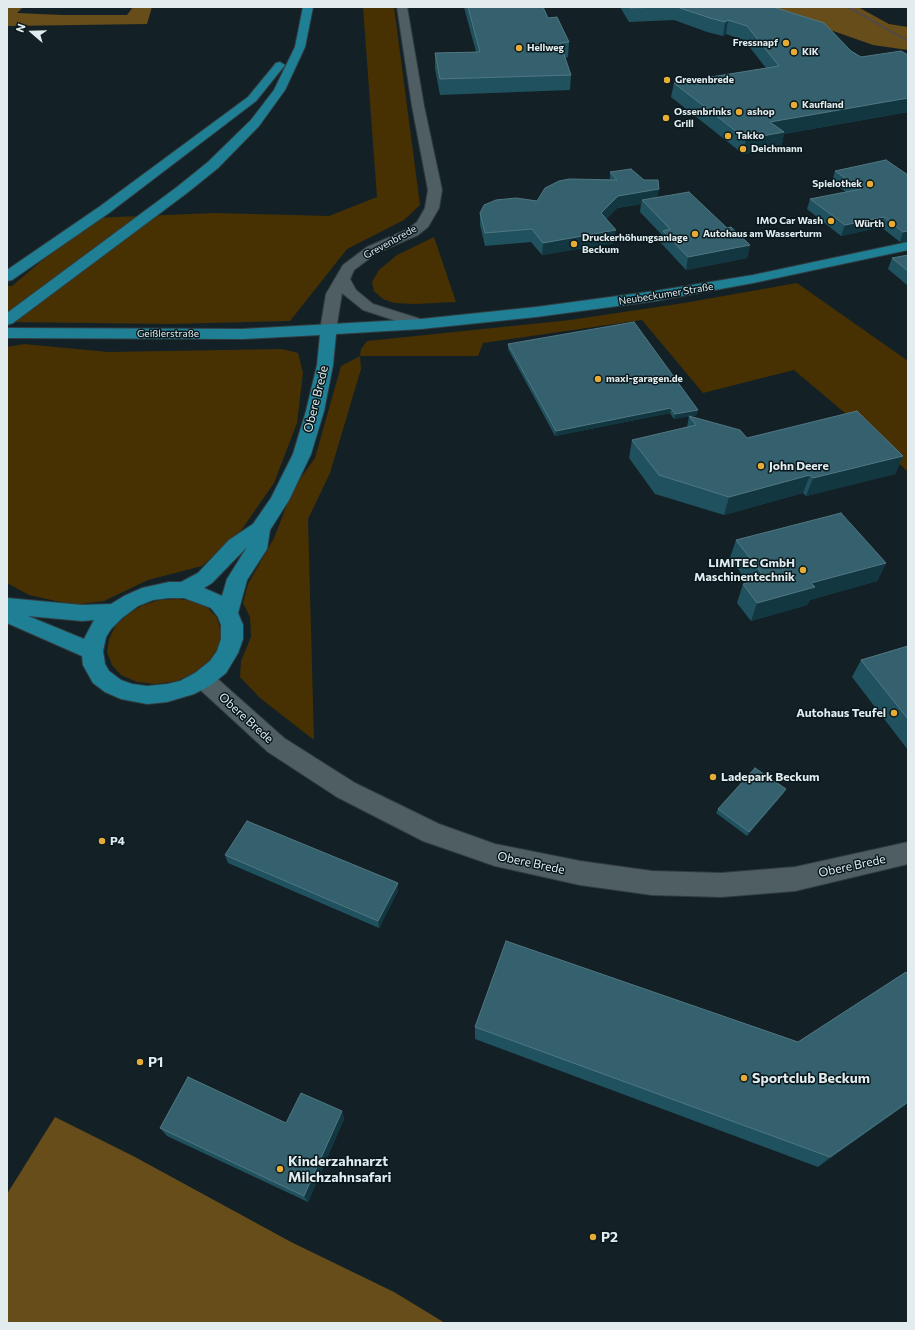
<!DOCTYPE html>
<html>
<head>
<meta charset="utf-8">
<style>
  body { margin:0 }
  #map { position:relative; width:915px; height:1330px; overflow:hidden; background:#132126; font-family:Commissioner,sans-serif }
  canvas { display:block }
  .frame { position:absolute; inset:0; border:8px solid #e2ecef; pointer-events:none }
  .north { position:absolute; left:12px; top:12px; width:40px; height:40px; -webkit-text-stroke:3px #09181c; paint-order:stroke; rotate:290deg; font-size:11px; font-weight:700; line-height:16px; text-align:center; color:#e2ecef }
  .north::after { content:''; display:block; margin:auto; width:14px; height:18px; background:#e2ecef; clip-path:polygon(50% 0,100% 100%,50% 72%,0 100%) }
</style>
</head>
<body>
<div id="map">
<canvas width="915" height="1330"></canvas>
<div class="frame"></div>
<div class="north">N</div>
</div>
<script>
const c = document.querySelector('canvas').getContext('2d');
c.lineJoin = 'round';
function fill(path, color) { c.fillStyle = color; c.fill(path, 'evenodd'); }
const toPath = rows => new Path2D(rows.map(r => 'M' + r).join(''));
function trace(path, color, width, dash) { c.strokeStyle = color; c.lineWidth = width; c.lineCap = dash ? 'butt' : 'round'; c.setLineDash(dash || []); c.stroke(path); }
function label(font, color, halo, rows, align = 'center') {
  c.font = font + ' Commissioner,sans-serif'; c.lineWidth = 3; c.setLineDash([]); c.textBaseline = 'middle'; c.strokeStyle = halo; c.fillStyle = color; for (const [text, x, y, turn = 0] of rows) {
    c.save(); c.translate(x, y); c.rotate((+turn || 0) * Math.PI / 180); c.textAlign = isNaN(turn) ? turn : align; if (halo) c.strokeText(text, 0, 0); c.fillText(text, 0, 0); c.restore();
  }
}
fill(toPath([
  [363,7,394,7,420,205,404,220,347,249,290,321,169,324,7,322,7,286,12,286,92,218,215,213,329,216,377,197],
  [434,237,456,302,415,304,394,303,383,299,374,291,372,282,379,270,397,255],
  [797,283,908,361,908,472,845,413,794,370,703,393,642,320,483,343,478,356,360,356,361,369,330,473,308,519,314,740,260,698,240,677,241,661,251,637,250,617,243,603,248,584,274,538,293,489,315,458,341,366,360,356,361,349,367,341,570,320,684,303],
  [24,344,108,352,282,349,298,353,303,373,297,423,274,483,240,532,202,566,148,580,104,601,74,605,29,595,7,583,7,347],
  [178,599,194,601,208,608,217,618,221,632,219,646,210,660,195,672,177,681,156,684,137,682,121,675,112,665,107,652,109,639,116,625,128,614,143,605,160,600]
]), '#473102');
fill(toPath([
  [7,7,23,7,17,13,62,15,127,15,133,7,152,7,147,24,7,26],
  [765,7,858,7,889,24,908,27,908,50,873,45],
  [55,1117,135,1157,291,1242,394,1292,445,1323,7,1323,7,1194]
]), '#674d19');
fill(toPath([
  [846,7,850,7,908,40,908,42,846,7]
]), '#4f4948');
const minor = toPath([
  [397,7,407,7,424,106,442,190,439,208,428,227,418,235,377,253,354,270,350,279,356,290,373,304,427,321,429,324,427,327,421,329,363,310,342,293,336,330,334,333,328,335,322,333,320,330,326,294,343,265,367,247,408,229,417,222,425,208,428,190,412,106,397,7],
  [203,670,211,673,284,738,355,783,439,824,495,844,580,861,652,871,721,873,795,867,908,842,908,864,795,891,721,897,652,895,580,885,495,866,423,841,337,797,268,752,195,685,192,679,195,673,203,670]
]);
const major = toPath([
  [303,7,313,7,305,47,285,90,259,126,218,168,187,193,13,323,7,325,7,313,177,187,208,162,251,120,274,90,295,47,303,7],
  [280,62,285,65,256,101,109,213,12,280,7,281,7,270,99,207,248,97,276,63,280,62],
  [908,242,908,250,753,283,655,301,536,317,421,329,336,334,333,365,324,411,311,454,289,500,270,530,267,549,247,580,238,613,243,625,243,639,238,653,226,673,211,685,194,694,167,702,147,704,121,699,105,692,93,683,83,665,82,656,7,623,7,598,82,605,111,604,124,596,142,588,169,582,181,582,198,573,229,540,253,524,271,498,293,454,306,411,317,365,320,335,243,339,7,338,7,328,243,329,421,319,536,307,655,291,753,275,908,242],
  [247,547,227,579,222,596,204,588,212,583,247,547],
  [169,598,184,598,211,608,218,617,221,625,221,639,217,651,210,661,195,673,180,681,167,684,147,686,132,684,121,680,109,671,105,664,103,651,106,637,111,629,122,618,138,606,153,600,169,598],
  [28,616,82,621,94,620,84,639,28,616]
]);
trace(minor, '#323c40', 2);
trace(major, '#323c40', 2);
fill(minor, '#4e5e63');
fill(major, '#1f8095');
fill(toPath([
  [464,7,543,7,548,18,569,42,568,57,565,58,571,75,570,90,440,95,435,69,435,53,476,52],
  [620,7,773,7,861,57,908,55,908,112,784,134,781,148,743,154,671,97,674,83,766,68,744,40,726,34,723,36,707,32,674,20,629,22],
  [886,160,908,241,900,242,881,227,841,236,807,209,810,199,846,192,832,182,835,171],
  [610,172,659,189,657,197,727,228,750,245,747,258,686,270,661,243,662,235,640,212,641,204,617,208,606,219,614,243,542,255,531,242,485,246,480,225,480,213,537,201,610,180],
  [908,255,908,285,907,285,888,269,892,258],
  [508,344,697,415,690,416,747,438,903,456,895,474,806,496,803,493,724,515,655,494,629,458,632,440,687,427,689,416,674,419,670,413,555,436,508,349],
  [736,540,886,563,877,581,810,600,807,605,751,621,737,603,743,584,748,583,730,558],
  [908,646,908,750,852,677,861,660],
  [784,793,747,836,716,813,718,809],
  [225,855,398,891,379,928,228,863],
  [475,1027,908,1103,818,1167,475,1039],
  [342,1111,344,1119,308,1202,167,1136,160,1128,286,1123]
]), '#20515e');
fill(toPath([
  [728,20,726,34,723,36,725,22],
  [908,98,908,112,784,134,781,148,743,154,746,139,770,122],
  [659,189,657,202,642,200,641,204,617,208,599,226,601,213,618,196],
  [884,217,881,227,841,236,845,225],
  [616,230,614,243,542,255,543,243],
  [908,231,908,241,900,242,903,232],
  [750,245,747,258,686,270,688,257],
  [671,408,670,413,555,436,556,431],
  [698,410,697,415,674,419,675,414],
  [903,456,895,474,806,496,813,478],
  [810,475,803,493,724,515,729,497],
  [886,563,877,581,810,600,807,605,751,621,757,603,811,583],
  [786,789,784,793,747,836,749,832],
  [398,883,398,891,379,928,378,921],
  [908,1102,908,1103,818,1167,830,1157],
  [342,1111,344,1119,308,1202,304,1196]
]), '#123741');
const building = toPath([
  [468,7,543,7,548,18,557,17,569,42,560,43,571,75,440,79,435,53,480,52,468,7],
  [630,7,667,7,630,8,630,7],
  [677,7,773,7,824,23,851,51,861,57,901,51,908,55,908,98,770,122,784,132,746,139,674,83,779,66,747,26,728,20,725,22,710,18,677,7],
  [886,160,908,175,908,231,903,232,884,217,845,225,810,199,861,189,835,171,886,160],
  [631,169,644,180,658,180,659,189,618,196,601,213,616,230,543,243,532,229,485,233,480,213,484,205,496,200,516,198,537,201,545,188,559,181,569,179,617,180,610,172,631,169],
  [689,192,727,228,731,227,750,245,688,257,663,231,670,229,642,200,689,192],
  [908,255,908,271,892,258,908,255],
  [634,322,698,410,675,414,671,408,556,431,508,344,634,322],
  [857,411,903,456,813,478,810,475,729,497,659,475,632,440,696,425,689,416,740,430,747,438,857,411],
  [841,513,886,563,811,583,815,587,757,603,743,584,765,578,736,540,841,513],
  [908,646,908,719,861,660,908,646],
  [755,768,786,789,749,832,718,809,755,768],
  [247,821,398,883,378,921,225,855,247,821],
  [506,941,798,1042,906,972,908,975,908,1102,830,1157,475,1027,506,941],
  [188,1077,286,1123,301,1093,342,1111,304,1196,160,1128,188,1077]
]);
fill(building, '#35616e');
trace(building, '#507782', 1);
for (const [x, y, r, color] of [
  [786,43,4,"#e6ac36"],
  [519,48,4,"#e6ac36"],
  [794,52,4,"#e6ac36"],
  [667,80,4,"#e6ac36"],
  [794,105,4,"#e6ac36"],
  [739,112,4,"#e6ac36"],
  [666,118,4,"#e6ac36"],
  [728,136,4,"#e6ac36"],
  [743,149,4,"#e6ac36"],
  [870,184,4,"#e6ac36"],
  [831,221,4,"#e6ac36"],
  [892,224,4,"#e6ac36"],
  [695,234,4,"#e6ac36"],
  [574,244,4,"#e6ac36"],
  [598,379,4,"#e6ac36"],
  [761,466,4,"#e6ac36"],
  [803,570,4,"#e6ac36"],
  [894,713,4,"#e6ac36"],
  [713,777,4,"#e6ac36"],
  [102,841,4,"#e6ac36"],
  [140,1062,4,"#e6ac36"],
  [744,1078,4,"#e6ac36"],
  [280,1169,4,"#e6ac36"],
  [593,1237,4,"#e6ac36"]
]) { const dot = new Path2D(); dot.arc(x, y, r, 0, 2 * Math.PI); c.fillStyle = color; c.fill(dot); trace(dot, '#09181c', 1.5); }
label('bold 10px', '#e2ecef', '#09181c', [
  ["Fressnapf",778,43,"right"],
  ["Hellweg",527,48],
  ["KiK",802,52],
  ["Grevenbrede",675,80],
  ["Kaufland",802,105],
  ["Ossenbrinks",674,112],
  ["Grill",674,124],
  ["ashop",747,112],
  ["Takko",736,136],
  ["Deichmann",751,149],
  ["Spielothek",862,184,"right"],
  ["IMO Car Wash",823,221,"right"],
  ["Würth",884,224,"right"],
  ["Autohaus am Wasserturm",703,234],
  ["Druckerhöhungsanlage",582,238],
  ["Beckum",582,250],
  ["maxi-garagen.de",606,379]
], 'left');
label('10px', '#e2ecef', '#09181c', [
  ["Grevenbrede",390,242,-29],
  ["Neubeckumer Straße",666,294,-9],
  ["Geißlerstraße",168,334]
]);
label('12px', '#e2ecef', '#09181c', [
  ["Obere Brede",316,399,-76],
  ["Obere Brede",246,718,42],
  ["Obere Brede",531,863,12],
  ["Obere Brede",852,866,-12]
]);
label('bold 12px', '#e2ecef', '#09181c', [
  ["John Deere",769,466],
  ["LIMITEC GmbH",795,563,"right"],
  ["Maschinentechnik",795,577,"right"],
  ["Autohaus Teufel",886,713,"right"],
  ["Ladepark Beckum",721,777],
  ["P4",110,841]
], 'left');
label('bold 14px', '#e2ecef', '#09181c', [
  ["P1",148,1062],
  ["Sportclub Beckum",752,1078],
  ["Kinderzahnarzt",288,1161],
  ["Milchzahnsafari",288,1177],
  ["P2",601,1237]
], 'left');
</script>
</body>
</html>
